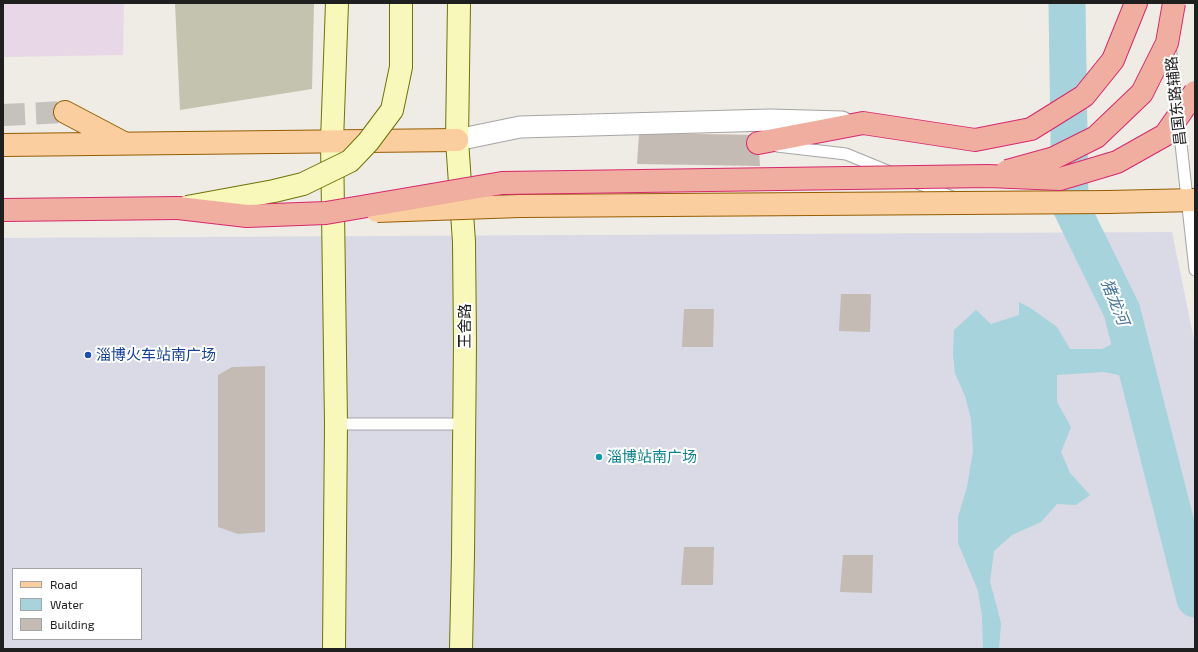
<!DOCTYPE html>
<html>
<head>
<meta charset="utf-8">
<style>
  body { margin:0 }
  #map { position:relative; width:1198px; height:652px; overflow:hidden; background:#efebe5; font-family:"Exo 2",sans-serif }
  canvas { display:block }
  .frame { position:absolute; inset:0; border:4px solid #1f1f1f; pointer-events:none }
  .legend { position:absolute; left:12px; top:568px; width:130px; height:72px; box-sizing:border-box; background:#fff; border:1px solid #a5a5a5; margin:0; padding:5px 7px; list-style:none; font-size:12px; color:#1f1f1f }
  .legend li { display:flex; align-items:center; gap:8px; height:20px }
  .legend b { width:20px; border:1px solid #a5a5a5 }
</style>
</head>
<body>
<div id="map">
<canvas width="1198" height="652"></canvas>
<div class="frame"></div>
<ul class="legend">
<li><b style="height:5px;background:#face9f"></b>Road</li>
<li><b style="height:11px;background:#a6d3dc"></b>Water</li>
<li><b style="height:11px;background:#c4bbb4"></b>Building</li>
</ul>
</div>
<script>
const c = document.querySelector('canvas').getContext('2d');
c.lineJoin = 'round';
function fill(path, color) { c.fillStyle = color; c.fill(path, 'evenodd'); }
const toPath = rows => new Path2D(rows.map(r => 'M' + r).join(''));
function trace(path, color, width, dash) { c.strokeStyle = color; c.lineWidth = width; c.lineCap = dash ? 'butt' : 'round'; c.setLineDash(dash || []); c.stroke(path); }
function label(font, color, halo, rows, align = 'center') {
  c.font = font + ' "Exo 2","Noto Sans SC",sans-serif'; c.lineWidth = 4; c.setLineDash([]); c.textBaseline = 'middle'; c.strokeStyle = halo; c.fillStyle = color; for (const [text, x, y, turn = 0] of rows) {
    c.save(); c.translate(x, y); c.rotate((+turn || 0) * Math.PI / 180); c.textAlign = isNaN(turn) ? turn : align; if (halo) c.strokeText(text, 0, 0); c.fillText(text, 0, 0); c.restore();
  }
}
fill(toPath([
  [3,3,124,3,123,55,3,57]
]), '#e8d7e6');
fill(toPath([
  [175,3,314,3,312,89,180,110]
]), '#c4c3b0');
fill(toPath([
  [1172,232,1195,345,1195,649,3,649,3,238],
  [13,569,141,569,141,639,13,639]
]), '#d9dae5');
fill(toPath([
  [1019,302,1032,309,1057,327,1070,349,1102,349,1118,341,1127,330,1142,390,1128,377,1104,372,1057,375,1057,402,1071,427,1061,452,1070,473,1090,495,1076,505,1057,504,1041,522,1012,535,994,551,990,582,997,607,1001,624,999,648,983,649,982,616,978,591,958,543,958,517,967,487,973,451,971,419,965,396,955,373,953,354,954,330,976,310,991,324,1019,315]
]), '#a6d3dc');
trace(toPath([
  [1067,3,1070,205,1122,311,1195,599]
]), '#a6d3dc', 37);
fill(toPath([
  [639,133,758,135,760,166,637,164],
  [841,294,871,294,870,332,839,331],
  [684,309,714,309,713,347,682,347],
  [265,366,265,532,238,534,218,527,218,375,232,367],
  [684,547,714,547,713,585,681,585],
  [843,555,873,555,872,593,840,592]
]), '#c4bbb4');
trace(toPath([
  [3,115,65,112]
]), '#c5c2bd', 22, [22, 11]);
const service = toPath([
  [1170,45,1195,270],
  [777,146,846,154,890,172],
  [917,183,955,198],
  [336,424,464,424]
]);
const minor = toPath([
  [457,140,520,127,770,120,842,122]
]);
const secondary = toPath([
  [459,3,457,140,464,242,465,341,463,555,461,649],
  [334,649,336,424,332,141,337,3]
]);
const primary = toPath([
  [65,112,122,142],
  [3,145,457,140],
  [1108,202,1195,200]
]);
const trunk = toPath([
  [758,143,863,123,975,140,1031,129,1084,96,1113,60,1136,3],
  [3,210,178,208]
]);
trace(service, '#a6a6a6', 13);
trace(minor, '#a6a6a6', 23);
trace(secondary, '#6e7407', 24);
trace(primary, '#965e03', 24);
trace(trunk, '#d7286d', 24);
trace(service, '#fff', 11);
trace(minor, '#fff', 21);
trace(secondary, '#f8f8ba', 22);
trace(primary, '#face9f', 22);
trace(trunk, '#f0aea1', 22);
const secondaryBridge = toPath([
  [187,207,274,191,303,184,350,161,368,142,392,110,401,67,401,3]
]);
const primaryBridge = toPath([
  [377,211,520,206,1108,202]
]);
const trunkBridge = toPath([
  [1007,171,1054,158,1096,137,1142,93,1167,43,1174,3],
  [178,208,247,216,326,213,502,183,988,176,1060,179,1117,162,1165,135,1195,92]
]);
trace(secondaryBridge, '#6e7407', 24, []);
trace(primaryBridge, '#965e03', 24, []);
trace(trunkBridge, '#d7286d', 24, []);
trace(secondaryBridge, '#f8f8ba', 22);
trace(primaryBridge, '#face9f', 22);
trace(trunkBridge, '#f0aea1', 22);
for (const [x, y, r, color] of [
  [88,355,4,"#1a4fb4"],
  [599,457,4,"#0f9aa8"]
]) { const dot = new Path2D(); dot.arc(x, y, r, 0, 2 * Math.PI); c.fillStyle = color; c.fill(dot); trace(dot, '#fff', 1.5); }
label('15px', '#1f1f1f', '#fff', [
  ["昌国东路辅路",1176,101,-96],
  ["王舍路",465,326,-90]
]);
label('15px', '#164399', '#fff', [
  ["淄博火车站南广场",96,355]
], 'left');
label('15px', '#0d838f', '#fff', [
  ["淄博站南广场",607,457]
], 'left');
label('italic 16px', '#47779d', '#fff', [
  ["猪龙河",1115,302,68]
]);
</script>
</body>
</html>
